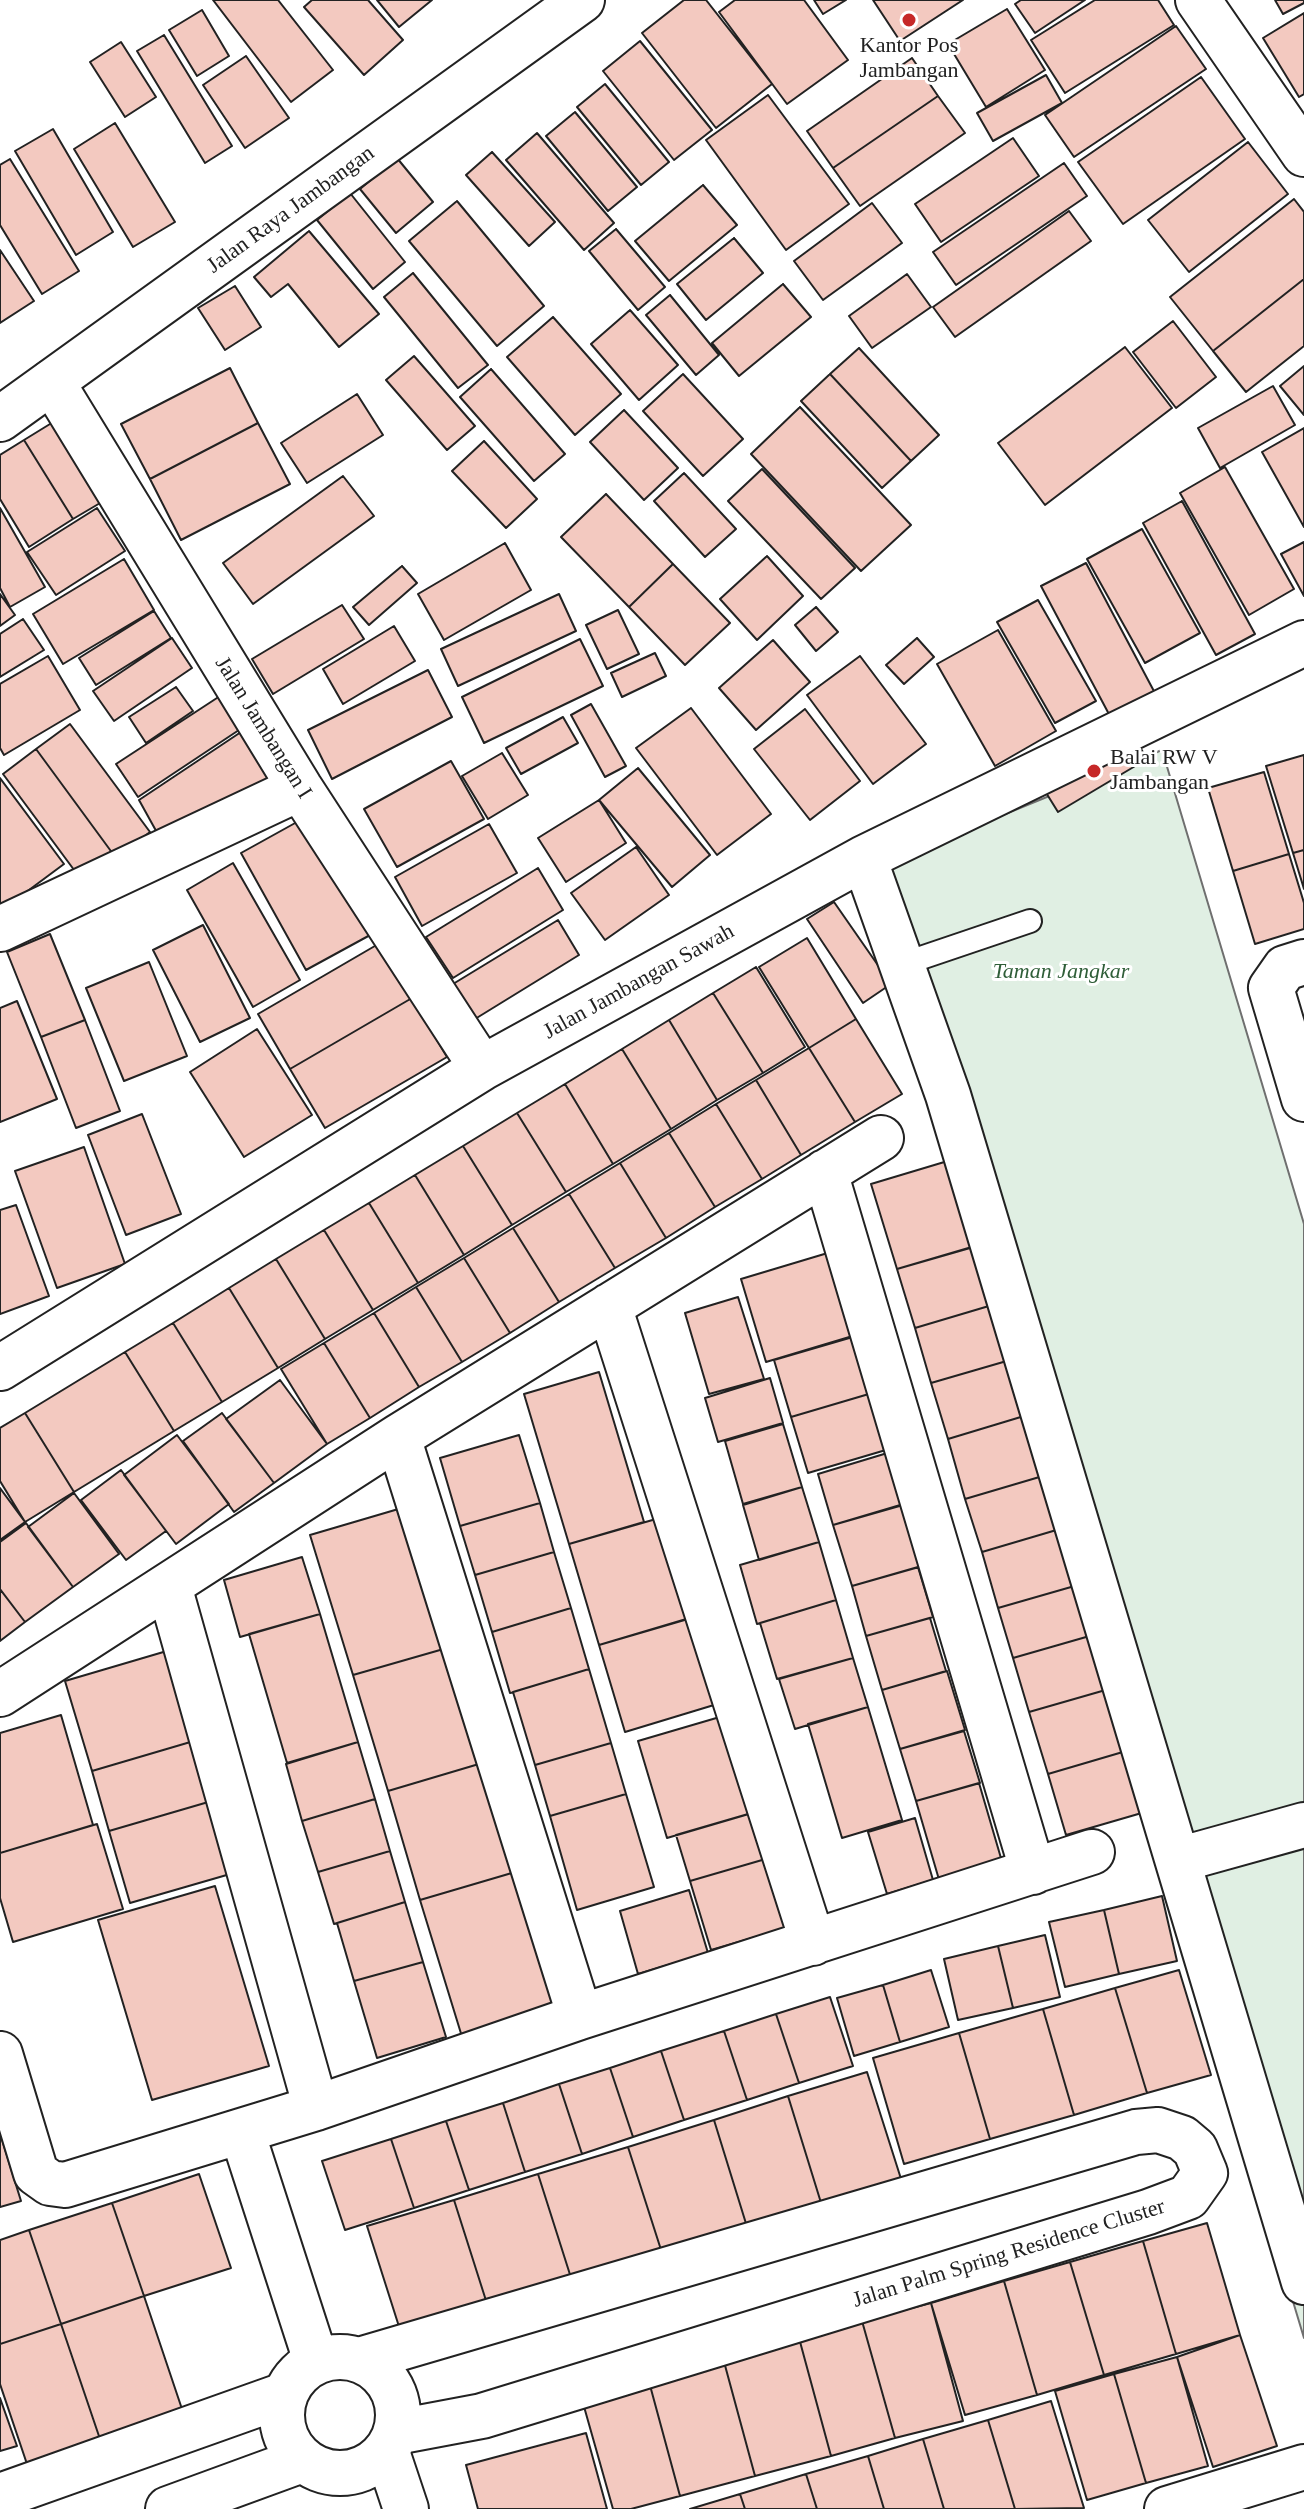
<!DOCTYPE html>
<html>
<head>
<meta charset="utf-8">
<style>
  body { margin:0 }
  canvas { display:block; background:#fff }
</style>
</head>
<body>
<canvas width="1304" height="2509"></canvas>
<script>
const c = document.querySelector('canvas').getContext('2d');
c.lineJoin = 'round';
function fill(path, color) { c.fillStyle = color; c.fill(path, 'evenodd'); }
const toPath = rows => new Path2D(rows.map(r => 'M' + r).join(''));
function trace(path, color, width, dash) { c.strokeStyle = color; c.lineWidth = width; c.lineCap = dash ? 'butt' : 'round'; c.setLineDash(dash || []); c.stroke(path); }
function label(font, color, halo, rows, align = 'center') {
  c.font = font + ' Georgia,serif'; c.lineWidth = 6; c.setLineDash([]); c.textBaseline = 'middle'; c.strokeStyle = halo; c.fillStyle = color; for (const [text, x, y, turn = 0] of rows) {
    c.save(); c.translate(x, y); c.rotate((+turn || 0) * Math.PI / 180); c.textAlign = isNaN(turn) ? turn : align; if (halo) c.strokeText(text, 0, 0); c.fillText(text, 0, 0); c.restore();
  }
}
const green = toPath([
  [1162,750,1304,1224,1304,2338,889,958,846,879,1162,750]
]);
fill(green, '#e0efe3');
trace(green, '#6f6f6f', 2);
const building = toPath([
  [213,0,278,0,333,70,291,102,213,0],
  [312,0,368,0,403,40,364,75,304,7,312,0],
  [377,0,432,0,399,27,377,0],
  [684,0,706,0,772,84,716,128,642,33,684,0],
  [735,0,804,0,848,60,787,104,719,12,735,0],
  [814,0,846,0,823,14,814,0],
  [873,0,963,0,900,41,873,0],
  [1021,0,1085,0,1035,33,1015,4,1021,0],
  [1095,0,1158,0,1174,25,1065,93,1031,40,1095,0],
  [1275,0,1304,0,1304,3,1283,14,1275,0],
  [1007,9,1045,70,986,107,948,44,1007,9],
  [202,10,229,56,197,76,169,30,202,10],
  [1304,13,1304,94,1299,97,1263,38,1304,13],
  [1176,26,1206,69,1074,157,1045,115,1176,26],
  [164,35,232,146,205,163,137,51,164,35],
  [640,41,712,130,674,160,603,71,640,41],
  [121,42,156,97,125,117,90,62,121,42],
  [246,56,289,118,245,148,203,85,246,56],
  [912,58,938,96,833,168,807,131,912,58],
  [1046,75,1062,103,993,141,977,113,1046,75],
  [1201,77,1245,139,1123,224,1078,162,1201,77],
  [605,84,669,162,641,185,577,107,605,84],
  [768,95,849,204,786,250,706,140,768,95],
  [938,96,965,133,860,206,833,168,938,96],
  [575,112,637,187,608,211,546,136,575,112],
  [115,123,175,222,133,247,74,149,115,123],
  [53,129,113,232,76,255,15,151,53,129],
  [537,133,614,223,584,250,506,160,537,133],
  [1013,138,1039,176,941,242,915,204,1013,138],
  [1248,142,1288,194,1189,272,1148,220,1248,142],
  [492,152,555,222,529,246,466,175,492,152],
  [397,158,433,202,396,233,360,189,397,158],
  [10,159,79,271,42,294,0,225,0,165,10,159],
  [1064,163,1087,196,956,285,933,252,1064,163],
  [703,185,737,225,669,281,635,241,703,185],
  [350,193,405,262,373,289,317,220,350,193],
  [1294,199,1304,212,1304,279,1213,351,1170,297,1294,199],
  [457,201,544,306,497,346,409,241,457,201],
  [872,203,902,243,823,300,794,261,872,203],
  [1069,211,1091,241,955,337,933,307,1069,211],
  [616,229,665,287,638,310,589,251,616,229],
  [309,231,379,314,339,347,288,284,271,297,254,277,309,231],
  [734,238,763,273,706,320,677,284,734,238],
  [0,250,34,301,0,323,0,250],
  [413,273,488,365,458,388,384,297,413,273],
  [907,274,931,307,872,348,849,316,907,274],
  [1304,279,1304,346,1246,392,1213,351,1304,279],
  [783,284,811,317,739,376,712,343,783,284],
  [235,286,261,327,225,350,198,308,235,286],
  [670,295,719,355,696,375,646,315,670,295],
  [630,310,678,365,639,400,591,344,630,310],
  [553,317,621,394,575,435,507,357,553,317],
  [1173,321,1216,377,1176,408,1133,352,1173,321],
  [1125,347,1172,408,1045,505,998,443,1125,347],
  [859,348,939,435,911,461,830,374,859,348],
  [414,356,475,426,447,450,386,380,414,356],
  [1304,366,1304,415,1280,386,1304,366],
  [230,368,258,423,150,479,121,424,230,368],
  [491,369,565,454,534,481,460,397,491,369],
  [683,374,743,439,703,476,643,411,683,374],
  [830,374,911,461,882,488,801,401,830,374],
  [1273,386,1295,425,1220,468,1198,428,1273,386],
  [357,394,383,435,307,483,281,443,357,394],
  [800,407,911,525,861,571,751,454,800,407],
  [624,410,678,468,644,500,590,442,624,410],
  [63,416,112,496,73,519,24,440,63,416],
  [258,423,290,484,181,540,150,479,258,423],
  [1304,428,1304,527,1262,452,1304,428],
  [24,440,73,519,29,547,0,499,0,455,24,440],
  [484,441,537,499,506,528,452,471,484,441],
  [1225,467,1294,589,1249,615,1180,493,1225,467],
  [762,469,855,568,821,599,728,501,762,469],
  [684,473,736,529,705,557,654,501,684,473],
  [343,476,374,516,253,604,223,563,343,476],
  [606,494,673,564,629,607,561,537,606,494],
  [1182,501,1255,634,1216,655,1143,523,1182,501],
  [0,508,45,587,10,607,0,588,0,508],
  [97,508,125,551,56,595,27,552,97,508],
  [1142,529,1200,633,1145,663,1087,559,1142,529],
  [1304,542,1304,596,1281,554,1304,542],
  [505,543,531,590,444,640,418,594,505,543],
  [767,556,803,596,757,640,720,599,767,556],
  [124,559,154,610,63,664,33,614,124,559],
  [1086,563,1156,695,1111,718,1041,586,1086,563],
  [673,564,730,623,685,665,629,607,673,564],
  [402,566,417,583,369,625,353,607,402,566],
  [0,594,15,615,0,626,0,594],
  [559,594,576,631,458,686,441,649,559,594],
  [1038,600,1096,701,1055,723,997,622,1038,600],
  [342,605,364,639,273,694,252,659,342,605],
  [816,607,838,632,816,651,795,625,816,607],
  [618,610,639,654,607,669,586,625,618,610],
  [154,611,171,638,96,685,79,658,154,611],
  [23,619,44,650,0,677,0,634,23,619],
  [394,626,415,661,343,704,323,669,394,626],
  [998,630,1056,731,995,766,937,664,998,630],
  [172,638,192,668,114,721,93,691,172,638],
  [917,638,934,657,904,684,886,665,917,638],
  [580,639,603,686,484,743,462,697,580,639],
  [773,640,810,682,756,730,719,688,773,640],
  [655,653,666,676,622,697,611,673,655,653],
  [48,656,80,710,4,755,0,748,0,684,48,656],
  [860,656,926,744,873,784,807,695,860,656],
  [428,670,452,717,332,779,308,730,428,670],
  [176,687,193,711,146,743,129,717,176,687],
  [220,696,242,728,138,797,116,764,220,696],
  [591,704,626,766,605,777,571,715,591,704],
  [691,708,771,814,717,855,636,748,691,708],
  [805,709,860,781,810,820,754,749,805,709],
  [563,717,578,743,521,774,506,748,563,717],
  [70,724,150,832,116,858,36,749,70,724],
  [250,726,285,778,165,847,139,800,250,726],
  [1130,730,1147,759,1058,812,1040,783,1130,730],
  [36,749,116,858,83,882,3,774,36,749],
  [502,753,528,795,488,819,462,776,502,753],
  [1304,755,1304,850,1293,853,1266,766,1304,755],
  [451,761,484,819,397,867,364,809,451,761],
  [638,768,710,855,672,887,599,800,638,768],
  [1264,772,1289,854,1233,871,1208,788,1264,772],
  [0,778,64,864,2,910,0,907,0,778],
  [599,800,626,843,566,882,538,838,599,800],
  [306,817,372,934,306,970,241,853,306,817],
  [489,824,517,873,422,926,395,877,489,824],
  [636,847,669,895,605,940,571,893,636,847],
  [1304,850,1304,889,1293,853,1304,850],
  [1289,854,1304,903,1304,929,1255,944,1233,871,1289,854],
  [233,863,300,980,253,1007,187,890,233,863],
  [538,868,563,910,453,978,426,937,538,868],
  [834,902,891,984,863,1003,807,919,834,902],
  [558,920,579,955,475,1019,453,984,558,920],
  [203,925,250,1018,200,1042,153,950,203,925],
  [50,934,85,1020,41,1037,7,952,50,934],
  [807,938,856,1019,809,1048,759,967,807,938],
  [380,943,412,998,290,1069,258,1014,380,943],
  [149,962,187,1056,124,1081,86,988,149,962],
  [756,967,805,1047,763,1073,713,993,756,967],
  [713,993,763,1073,717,1100,669,1020,713,993],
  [412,998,447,1057,325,1128,290,1069,412,998],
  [17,1001,57,1099,0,1122,0,1008,17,1001],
  [856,1019,902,1094,855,1122,809,1048,856,1019],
  [85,1020,120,1111,76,1128,41,1037,85,1020],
  [669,1020,717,1100,671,1129,622,1049,669,1020],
  [257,1029,312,1115,244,1157,190,1072,257,1029],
  [809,1048,855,1122,801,1155,756,1080,809,1048],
  [622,1049,671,1129,613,1164,565,1084,622,1049],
  [756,1080,801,1155,762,1179,716,1104,756,1080],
  [565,1084,613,1164,566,1192,517,1113,565,1084],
  [716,1104,762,1179,715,1207,669,1133,716,1104],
  [517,1113,566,1192,512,1225,463,1146,517,1113],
  [142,1114,181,1214,126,1235,88,1135,142,1114],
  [669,1133,715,1207,666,1238,620,1163,669,1133],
  [463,1146,512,1225,464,1255,415,1175,463,1146],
  [84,1147,125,1264,57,1288,15,1171,84,1147],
  [951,1160,977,1246,897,1269,871,1184,951,1160],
  [620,1163,666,1238,615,1268,569,1194,620,1163],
  [415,1175,464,1255,418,1283,369,1203,415,1175],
  [569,1194,615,1268,559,1302,513,1228,569,1194],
  [369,1203,418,1283,373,1310,324,1230,369,1203],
  [16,1205,49,1296,0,1314,0,1210,16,1205],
  [513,1228,559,1302,510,1333,464,1258,513,1228],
  [324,1230,373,1310,325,1339,276,1259,324,1230],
  [982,1244,999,1303,915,1328,897,1269,982,1244],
  [831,1252,856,1335,766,1362,741,1279,831,1252],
  [464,1258,510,1333,462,1362,416,1287,464,1258],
  [276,1259,325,1339,278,1368,229,1288,276,1259],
  [416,1287,462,1362,419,1387,374,1313,416,1287],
  [229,1288,278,1368,222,1402,173,1323,229,1288],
  [738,1297,764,1379,709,1394,685,1313,738,1297],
  [999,1303,1017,1358,931,1383,915,1328,999,1303],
  [374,1313,419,1387,370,1418,324,1343,374,1313],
  [173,1323,222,1402,174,1431,125,1352,173,1323],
  [863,1334,879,1391,791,1417,774,1360,863,1334],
  [324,1343,370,1418,327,1444,281,1369,324,1343],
  [125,1352,174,1431,74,1492,25,1413,125,1352],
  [1017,1358,1034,1413,948,1439,931,1383,1017,1358],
  [599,1372,644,1522,569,1544,524,1394,599,1372],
  [770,1378,783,1423,718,1442,705,1398,770,1378],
  [280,1380,327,1444,274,1483,226,1419,280,1380],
  [879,1391,896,1447,808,1473,791,1417,879,1391],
  [25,1413,74,1492,25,1522,0,1481,0,1428,25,1413],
  [222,1413,274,1483,234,1512,183,1441,222,1413],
  [1034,1413,1053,1473,965,1499,948,1439,1034,1413],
  [783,1424,802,1487,743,1504,725,1441,783,1424],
  [177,1435,229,1504,176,1544,124,1475,177,1435],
  [519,1435,540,1503,460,1526,440,1458,519,1435],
  [894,1451,910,1503,833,1525,818,1474,894,1451],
  [121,1470,166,1531,126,1560,81,1500,121,1470],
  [1053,1473,1070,1526,982,1552,965,1499,1053,1473],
  [802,1487,819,1542,759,1560,743,1505,802,1487],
  [0,1488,25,1522,0,1540,0,1488],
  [74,1493,119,1554,73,1587,28,1527,74,1493],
  [540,1503,554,1552,475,1575,460,1526,540,1503],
  [907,1503,926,1565,852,1586,833,1525,907,1503],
  [412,1505,454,1646,353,1675,310,1535,412,1505],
  [663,1517,693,1617,599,1645,569,1544,663,1517],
  [26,1523,73,1587,25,1622,0,1589,0,1542,26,1523],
  [1070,1526,1085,1583,998,1608,982,1552,1070,1526],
  [819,1542,836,1600,757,1624,740,1565,819,1542],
  [554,1552,571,1608,492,1632,475,1575,554,1552],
  [302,1557,320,1614,240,1637,224,1580,302,1557],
  [918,1567,933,1617,866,1636,852,1586,918,1567],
  [1085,1583,1100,1633,1013,1658,998,1608,1085,1583],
  [0,1589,25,1622,0,1641,0,1589],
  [836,1600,853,1658,777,1679,760,1623,836,1600],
  [571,1608,589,1669,510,1693,492,1632,571,1608],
  [320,1614,358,1742,287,1763,249,1634,320,1614],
  [930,1618,946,1671,882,1690,866,1636,930,1618],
  [688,1619,714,1705,625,1732,599,1645,688,1619],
  [1100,1633,1116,1687,1029,1712,1013,1658,1100,1633],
  [454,1646,489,1761,388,1791,353,1675,454,1646],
  [177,1648,204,1738,92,1771,65,1681,177,1648],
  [853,1658,868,1707,795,1729,779,1679,853,1658],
  [589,1669,611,1743,535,1765,513,1692,589,1669],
  [947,1671,965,1730,900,1749,882,1690,947,1671],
  [1116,1687,1133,1749,1048,1774,1029,1712,1116,1687],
  [868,1707,902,1820,842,1838,808,1724,868,1707],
  [730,1714,759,1811,667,1838,638,1741,730,1714],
  [61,1715,93,1825,0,1853,0,1733,61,1715],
  [964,1731,980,1783,916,1801,900,1749,964,1731],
  [204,1738,222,1798,109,1831,92,1771,204,1738],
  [358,1742,375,1799,302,1821,286,1764,358,1742],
  [611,1743,626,1794,550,1816,535,1765,611,1743],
  [1133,1749,1152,1810,1066,1835,1048,1774,1133,1749],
  [489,1761,522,1870,420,1900,388,1791,489,1761],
  [979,1783,1003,1865,940,1883,916,1801,979,1783],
  [626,1794,654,1887,577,1910,550,1816,626,1794],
  [222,1798,244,1870,130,1903,109,1831,222,1798],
  [375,1799,390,1851,318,1872,302,1821,375,1799],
  [755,1812,769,1858,690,1881,676,1835,755,1812],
  [915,1818,933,1880,887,1894,868,1832,915,1818],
  [97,1824,123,1909,13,1942,0,1898,0,1853,97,1824],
  [390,1851,405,1902,334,1924,318,1872,390,1851],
  [769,1858,790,1927,711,1950,690,1881,769,1858],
  [522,1870,564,2010,463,2040,420,1900,522,1870],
  [215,1886,269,2066,152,2100,98,1920,215,1886],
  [689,1890,708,1953,638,1974,620,1911,689,1890],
  [1162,1896,1177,1961,1119,1974,1104,1910,1162,1896],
  [405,1902,423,1962,354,1981,337,1923,405,1902],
  [1104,1910,1119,1974,1065,1987,1049,1922,1104,1910],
  [1045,1935,1060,1997,1013,2008,998,1946,1045,1935],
  [998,1946,1013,2008,958,2020,944,1959,998,1946],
  [423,1962,446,2037,377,2058,354,1981,423,1962],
  [931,1970,949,2027,900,2042,883,1985,931,1970],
  [1179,1970,1211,2075,1147,2093,1115,1988,1179,1970],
  [883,1985,900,2042,854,2056,837,1998,883,1985],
  [1115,1988,1147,2093,1074,2115,1043,2009,1115,1988],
  [830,1997,853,2066,799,2083,776,2014,830,1997],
  [1043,2009,1074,2115,990,2139,959,2033,1043,2009],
  [776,2014,799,2083,747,2100,724,2031,776,2014],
  [724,2031,747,2100,684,2120,661,2051,724,2031],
  [959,2033,990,2139,904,2164,873,2058,959,2033],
  [661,2051,684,2120,633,2137,610,2068,661,2051],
  [610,2068,633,2137,582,2154,559,2084,610,2068],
  [867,2072,902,2182,822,2206,788,2096,867,2072],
  [559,2084,582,2154,525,2172,503,2103,559,2084],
  [788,2096,822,2206,748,2230,714,2120,788,2096],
  [503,2103,525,2172,469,2190,446,2121,503,2103],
  [714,2120,748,2230,663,2256,628,2147,714,2120],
  [446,2121,469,2190,414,2208,391,2139,446,2121],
  [0,2133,21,2201,0,2207,0,2133],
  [391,2139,414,2208,345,2230,322,2161,391,2139],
  [628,2147,663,2256,573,2284,538,2174,628,2147],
  [199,2174,231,2268,144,2296,112,2203,199,2174],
  [538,2174,573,2284,489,2310,454,2200,538,2174],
  [454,2200,489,2310,402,2336,367,2226,454,2200],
  [112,2203,144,2296,61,2324,29,2230,112,2203],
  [1207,2223,1240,2335,1176,2354,1143,2241,1207,2223],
  [29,2230,61,2324,0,2344,0,2240,29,2230],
  [1143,2241,1176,2354,1104,2375,1070,2262,1143,2241],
  [1070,2262,1104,2375,1037,2395,1004,2281,1070,2262],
  [1004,2281,1037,2395,965,2415,931,2303,1004,2281],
  [144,2296,185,2418,102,2445,61,2324,144,2296],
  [931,2303,963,2421,895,2438,862,2321,931,2303],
  [862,2321,895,2438,831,2456,799,2338,862,2321],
  [61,2324,102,2445,29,2470,0,2384,0,2344,61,2324],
  [1240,2335,1277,2446,1213,2467,1177,2357,1240,2335],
  [799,2338,831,2456,755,2476,723,2358,799,2338],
  [1177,2357,1208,2466,1146,2483,1114,2374,1177,2357],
  [723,2358,755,2476,680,2496,648,2378,723,2358],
  [1114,2374,1146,2483,1087,2500,1055,2391,1114,2374],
  [648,2378,680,2496,631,2509,613,2509,581,2396,648,2378],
  [0,2398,17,2446,0,2451,0,2398],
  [1051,2401,1084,2508,1015,2509,988,2420,1051,2401],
  [988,2420,1015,2509,944,2509,923,2439,988,2420],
  [586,2433,607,2509,478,2509,466,2465,586,2433],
  [923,2439,944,2509,884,2509,868,2456,923,2439],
  [868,2456,884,2509,817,2509,806,2474,868,2456],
  [806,2474,817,2509,745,2509,740,2494,806,2474],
  [740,2494,745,2509,690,2509,740,2494]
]);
fill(building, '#f3c9c0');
trace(building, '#222', 2);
const service = toPath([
  [903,964,1030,921]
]);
const minor = toPath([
  [1198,0,1304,154],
  [52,382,300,788,482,1068],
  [864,858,948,1095,1304,2282],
  [0,929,300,788],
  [1304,962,1285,968,1271,988,1304,1099],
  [825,1172,1033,1872],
  [609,1306,813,1943],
  [0,1368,482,1068,864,858,1304,643],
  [398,1437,580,2017],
  [169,1586,316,2108],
  [0,1694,398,1437,881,1138],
  [1178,1860,1304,1825],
  [0,2054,36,2173,50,2183,65,2185,316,2108,580,2017,1092,1852],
  [242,2132,316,2361],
  '282 2415a58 58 0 1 1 116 0a58 58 0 1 1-116 0Z',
  [359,2360,1136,2132,1158,2130,1182,2138,1195,2149,1205,2173,1188,2197,1148,2212,482,2416,397,2432],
  [387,2452,406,2509],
  [0,2496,284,2395],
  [168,2509,302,2460],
  [1167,2509,1304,2467]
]);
const secondary = toPath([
  [0,419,582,0]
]);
trace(service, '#222', 26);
trace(minor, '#222', 48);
trace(secondary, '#222', 48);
trace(service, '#fff', 22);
trace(minor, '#fff', 44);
trace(secondary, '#fff', 44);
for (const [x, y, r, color] of [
  [909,20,8,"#c62828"],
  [1094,771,8,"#c62828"]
]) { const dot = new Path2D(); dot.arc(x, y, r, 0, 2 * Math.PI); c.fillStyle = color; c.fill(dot); trace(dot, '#fff', 3); }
label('22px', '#222', '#fff', [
  ["Kantor Pos",909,46],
  ["Jambangan",909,71],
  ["Balai RW V",1110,758,"left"],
  ["Jambangan",1110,783,"left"]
]);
label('22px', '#222', '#fff', [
  ["Jalan Raya Jambangan",291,210,-36],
  ["Jalan Jambangan I",263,728,58],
  ["Jalan Jambangan Sawah",639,982,-29],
  ["Jalan Palm Spring Residence Cluster",1009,2254,-17]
]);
label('italic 22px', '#2f5e38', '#fff', [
  ["Taman Jangkar",1061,972]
]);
</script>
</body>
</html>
